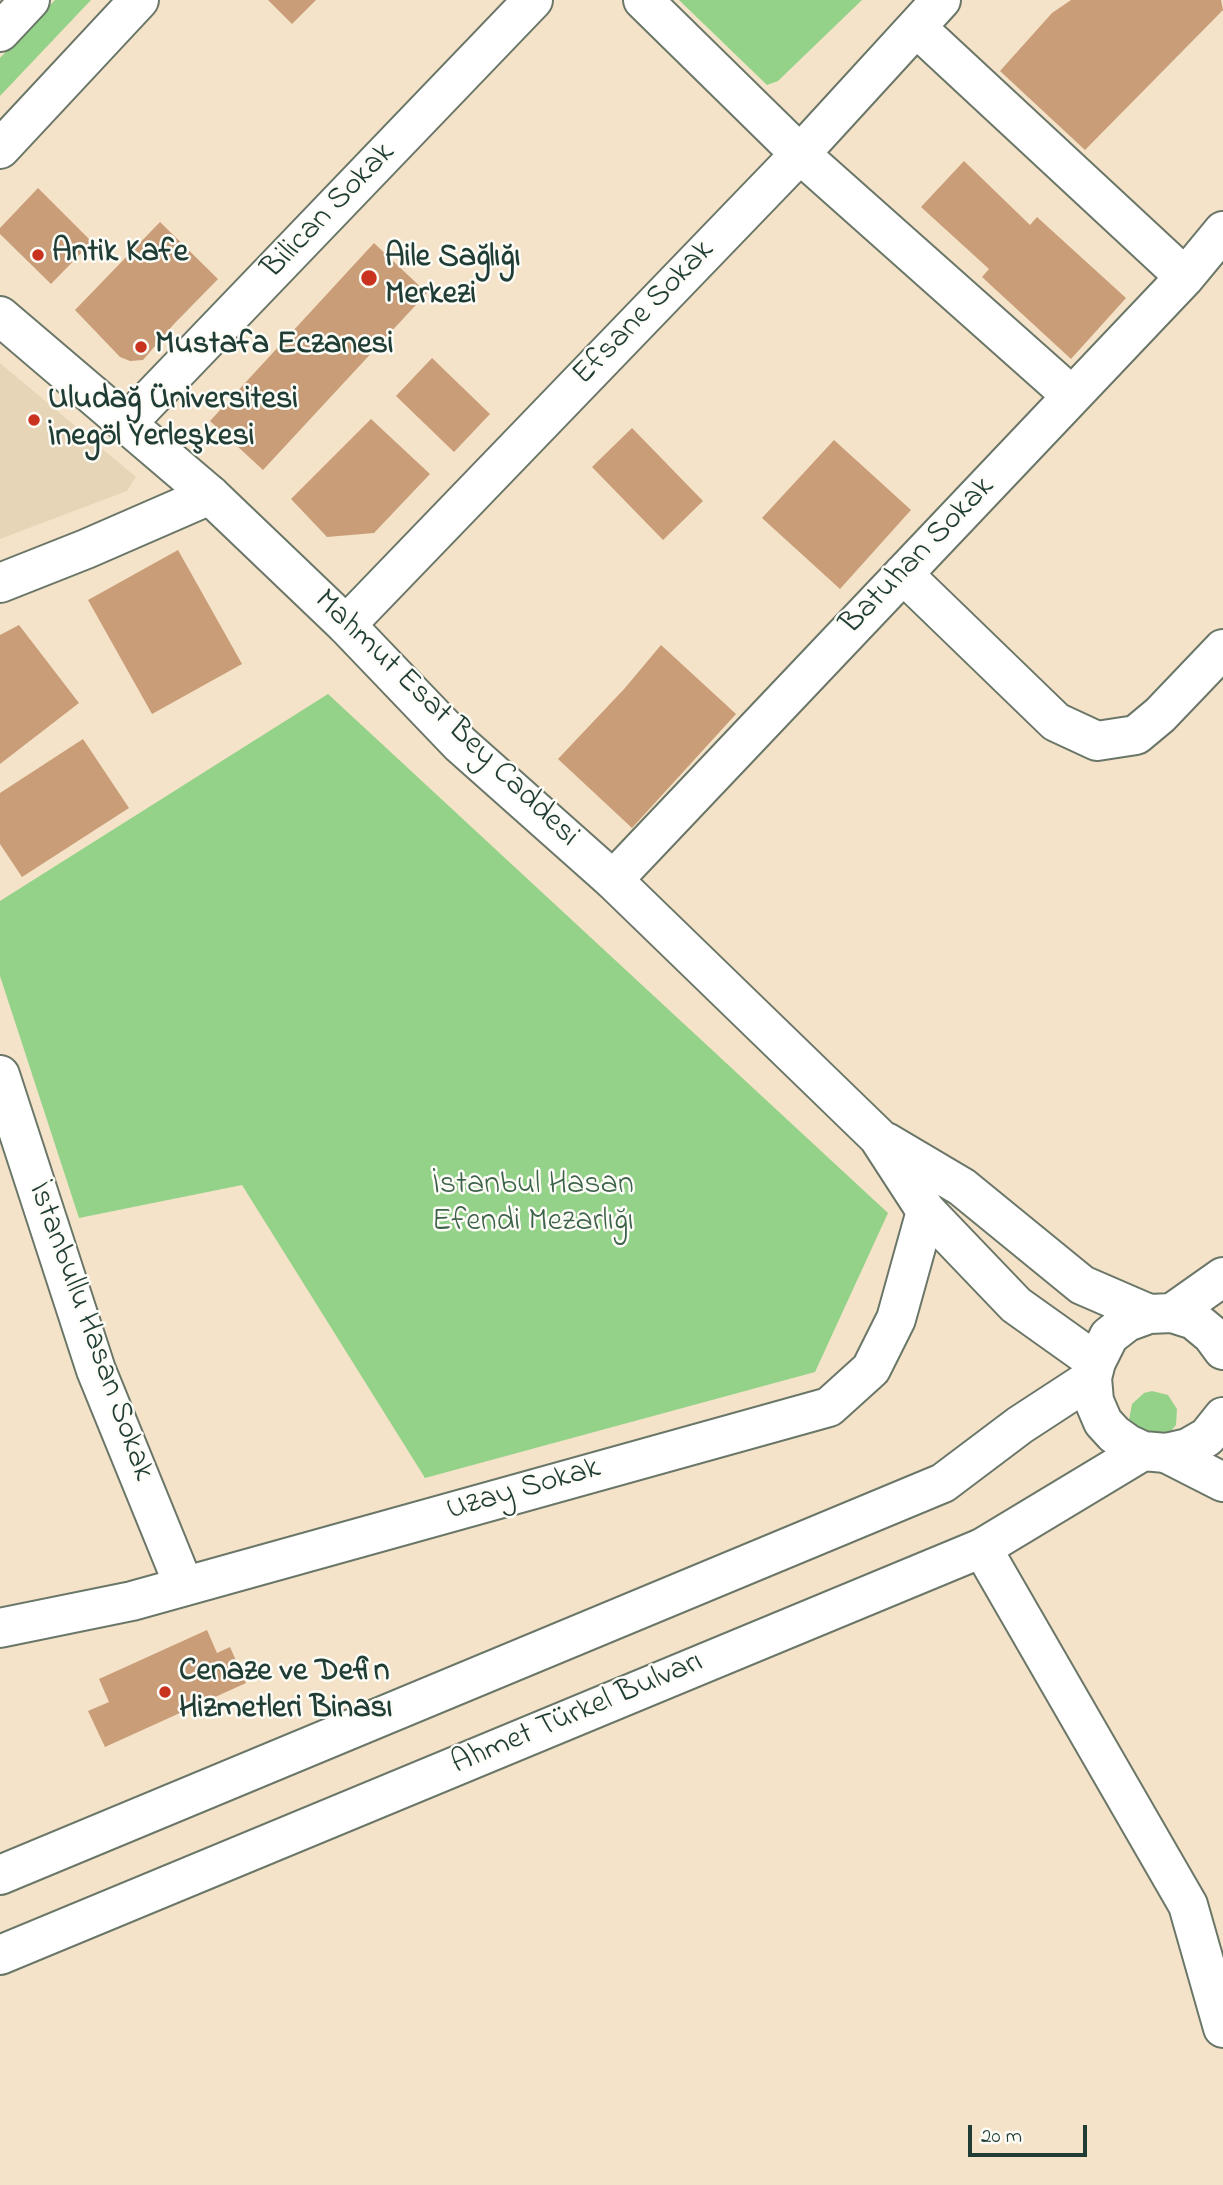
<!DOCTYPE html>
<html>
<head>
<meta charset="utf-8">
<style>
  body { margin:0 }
  #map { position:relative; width:1223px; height:2185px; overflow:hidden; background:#f4e3c9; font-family:"Indie Flower",sans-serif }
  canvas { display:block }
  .scale { position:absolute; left:968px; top:2125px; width:119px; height:32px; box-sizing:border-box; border:4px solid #1f3d34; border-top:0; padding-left:9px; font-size:21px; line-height:24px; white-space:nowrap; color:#1f3d34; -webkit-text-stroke:5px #fdfcf7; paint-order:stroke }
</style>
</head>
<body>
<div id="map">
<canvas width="1223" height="2185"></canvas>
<div class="scale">20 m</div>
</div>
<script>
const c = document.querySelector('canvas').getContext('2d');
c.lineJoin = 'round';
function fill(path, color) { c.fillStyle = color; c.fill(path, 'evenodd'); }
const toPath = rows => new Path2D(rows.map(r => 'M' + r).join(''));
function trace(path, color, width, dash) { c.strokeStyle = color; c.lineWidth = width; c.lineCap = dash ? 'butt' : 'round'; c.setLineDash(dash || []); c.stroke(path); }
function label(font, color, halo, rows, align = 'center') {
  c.font = font + ' "Indie Flower",sans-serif'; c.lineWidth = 5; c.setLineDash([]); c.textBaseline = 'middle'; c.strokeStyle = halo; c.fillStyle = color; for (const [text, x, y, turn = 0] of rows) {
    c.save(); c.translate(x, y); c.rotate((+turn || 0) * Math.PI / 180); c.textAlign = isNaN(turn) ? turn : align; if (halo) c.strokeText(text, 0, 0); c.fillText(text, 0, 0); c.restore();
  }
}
fill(toPath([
  [0,363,136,477,127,491,0,539]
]), '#e7d5b7');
fill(toPath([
  [55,0,91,0,0,96,0,58],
  [679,0,862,0,778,81,767,85],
  [328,694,888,1213,815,1372,425,1478,242,1185,79,1218,0,976,0,901],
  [1152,1391,1168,1395,1177,1409,1176,1425,1166,1437,1159,1439,1132,1427,1129,1420,1132,1404,1144,1393]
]), '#93d288');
fill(toPath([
  [268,0,316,0,292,24],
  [1071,0,1221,0,1223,10,1085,150,1000,71,1052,13],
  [964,161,1030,225,1037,217,1126,298,1071,359,982,277,989,269,921,207],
  [38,188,92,242,51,284,0,234,0,228],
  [160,222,218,279,174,324,143,360,130,361,120,357,75,310],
  [374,243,427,293,263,470,210,421],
  [432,358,490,414,454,452,396,396],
  [371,419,430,474,374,533,327,537,291,499],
  [632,428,703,501,663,540,592,467],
  [834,440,911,510,840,589,762,518],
  [178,550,242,664,152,714,88,600],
  [19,625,79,703,0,764,0,635],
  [661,645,736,714,632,828,558,759,625,688],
  [83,739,129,808,22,877,0,844,0,793],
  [207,1630,217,1653,230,1647,246,1683,105,1747,88,1711,109,1702,99,1679]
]), '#c99d77');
const minor = toPath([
  [643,0,800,154,1072,396],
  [917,28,1185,277],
  [0,32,30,0],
  [0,149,139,0],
  [127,423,533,0],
  [903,574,1056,722,1097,741,1136,735,1160,715,1223,649],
  [0,583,86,549,210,495],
  [346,625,800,154,941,0],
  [613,880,1185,277,1223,231],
  [0,1075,96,1370,184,1586],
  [1166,1453,1223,1482],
  [982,1548,1188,1905,1223,2028],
  [0,1628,132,1601,829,1407,871,1369,896,1319,926,1211]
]);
const major = toPath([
  [0,316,210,495,346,625,460,744,613,880,878,1137,926,1211,1016,1305,1096,1362],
  [886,1142,962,1187,1082,1285,1149,1314],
  [1172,1313,1223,1277],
  [1223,1350,1212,1335,1194,1320,1172,1313,1149,1314,1127,1322,1109,1336,1096,1362,1092,1378,1094,1401,1103,1422,1114,1434,1128,1444,1143,1451,1166,1453,1188,1448,1207,1437,1223,1417],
  [0,1875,943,1483,1020,1425,1092,1378],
  [0,1955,982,1548,1143,1451]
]);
trace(minor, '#6a7768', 42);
trace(major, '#6a7768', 42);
trace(minor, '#fff', 38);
trace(major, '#fff', 38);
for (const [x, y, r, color] of [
  [38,255,7,"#c8321e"],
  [369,278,9,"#c8321e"],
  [141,347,7,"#c8321e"],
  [34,420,7,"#c8321e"],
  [165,1692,7,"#c8321e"]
]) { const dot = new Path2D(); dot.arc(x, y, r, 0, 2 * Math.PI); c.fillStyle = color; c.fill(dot); trace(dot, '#fdfcf7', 2.5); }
label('32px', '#1f3d34', '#fdfcf7', [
  ["Bilican Sokak",330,212,-46],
  ["Efsane Sokak",645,314,-46],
  ["Batuhan Sokak",919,557,-46],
  ["Mahmut Esat Bey Caddesi",445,720,44],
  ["İstanbullu Hasan Sokak",89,1332,70],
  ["Uzay Sokak",524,1491,-16],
  ["Ahmet Türkel Bulvarı",578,1715,-23]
]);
label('bold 32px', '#1f3d34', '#fdfcf7', [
  ["Antik Kafe",52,255],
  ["Aile Sağlığı",385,260],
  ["Merkezi",385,297],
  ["Mustafa Eczanesi",155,347],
  ["Uludağ Üniversitesi",48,402],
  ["İnegöl Yerleşkesi",48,439],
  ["Cenaze ve Defin",179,1674],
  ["Hizmetleri Binası",179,1711]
], 'left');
label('32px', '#3c6249', '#fdfcf7', [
  ["İstanbul Hasan",533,1187],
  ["Efendi Mezarlığı",533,1224]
]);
</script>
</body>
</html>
